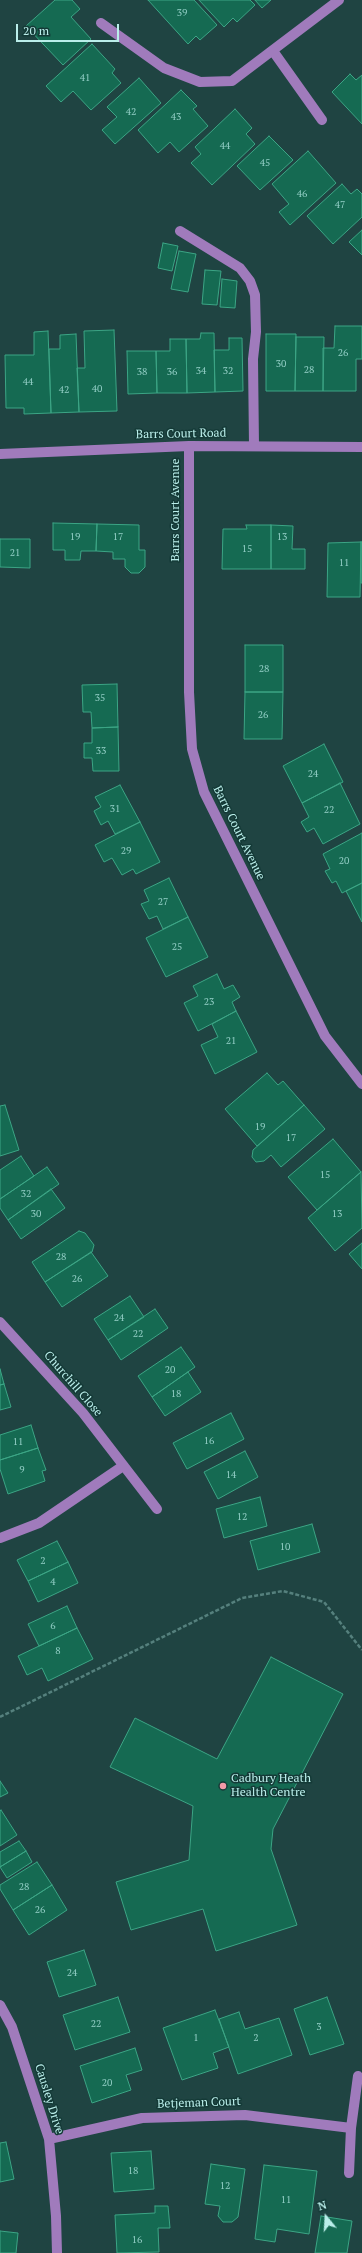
<!DOCTYPE html>
<html>
<head>
<meta charset="utf-8">
<style>
  body { margin:0 }
  #map { position:relative; width:362px; height:2253px; overflow:hidden; background:#1f4442; font-family:"PT Serif",serif }
  canvas { display:block }
  .north { position:absolute; left:306px; top:2197px; width:40px; height:40px; -webkit-text-stroke:3px #143a37; paint-order:stroke; rotate:342deg; font-size:11px; font-weight:700; line-height:16px; text-align:center; color:#baeeea }
  .north::after { content:''; display:block; margin:auto; width:14px; height:18px; background:#baeeea; clip-path:polygon(50% 0,100% 100%,50% 72%,0 100%) }
  .scale { position:absolute; left:16px; top:24px; width:103px; height:18px; box-sizing:border-box; border:2px solid #baeeea; border-top:0; padding-left:5px; font-size:12px; line-height:14px; white-space:nowrap; color:#baeeea; -webkit-text-stroke:3px #143a37; paint-order:stroke }
</style>
</head>
<body>
<div id="map">
<canvas width="362" height="2253"></canvas>
<div class="north">N</div>
<div class="scale">20 m</div>
</div>
<script>
const c = document.querySelector('canvas').getContext('2d');
c.lineJoin = 'round';
function fill(path, color) { c.fillStyle = color; c.fill(path, 'evenodd'); }
const toPath = rows => new Path2D(rows.map(r => 'M' + r).join(''));
function trace(path, color, width, dash) { c.strokeStyle = color; c.lineWidth = width; c.lineCap = dash ? 'butt' : 'round'; c.setLineDash(dash || []); c.stroke(path); }
function label(font, color, halo, rows, align = 'center') {
  c.font = font + ' "PT Serif",serif'; c.lineWidth = 3; c.setLineDash([]); c.textBaseline = 'middle'; c.strokeStyle = halo; c.fillStyle = color; for (const [text, x, y, turn = 0] of rows) {
    c.save(); c.translate(x, y); c.rotate((+turn || 0) * Math.PI / 180); c.textAlign = isNaN(turn) ? turn : align; if (halo) c.strokeText(text, 0, 0); c.fillText(text, 0, 0); c.restore();
  }
}
const building = toPath([
  [55,0,72,0,80,9,71,17,91,39,63,65,26,26,55,0],
  [148,0,194,0,217,25,200,40,196,36,188,44,148,0],
  [199,0,250,0,255,5,237,22,233,18,224,27,199,0],
  [255,0,271,0,262,8,255,0],
  [92,44,115,69,112,73,121,83,91,110,73,91,61,102,46,86,92,44],
  [350,74,356,80,362,75,362,124,332,92,350,74],
  [139,78,161,103,115,144,102,130,117,117,107,107,139,78],
  [181,90,197,106,193,109,208,126,179,152,170,142,158,153,138,130,181,90],
  [235,109,252,128,246,134,255,144,212,185,191,163,201,154,195,147,235,109],
  [269,136,293,160,260,190,237,166,269,136],
  [308,151,336,183,290,225,279,212,289,204,272,184,308,151],
  [342,184,351,194,357,189,362,194,362,217,333,244,307,216,342,184],
  [362,230,362,255,349,242,362,230],
  [163,243,178,246,172,271,158,268,163,243],
  [179,251,196,254,188,292,171,289,179,251],
  [205,270,221,271,217,305,202,304,205,270],
  [222,279,237,281,235,308,220,307,222,279],
  [335,326,362,326,362,359,356,359,356,391,323,391,323,348,334,348,335,326],
  [114,330,117,411,79,412,77,368,85,368,84,331,114,330],
  [48,331,51,413,24,414,24,408,6,408,5,355,34,355,34,332,48,331],
  [201,333,214,333,215,392,187,393,186,339,200,339,201,333],
  [76,334,79,412,51,413,49,349,60,349,60,335,76,334],
  [266,334,296,334,295,391,266,391,266,334],
  [296,337,324,337,323,391,295,391,296,337],
  [229,338,242,338,243,391,215,392,214,350,229,350,229,338],
  [170,339,186,339,187,393,157,393,156,351,170,351,170,339],
  [127,351,156,351,157,393,128,394,127,351],
  [53,523,97,524,96,551,81,551,80,560,65,560,65,550,53,550,53,523],
  [97,524,139,525,139,550,145,550,145,567,139,573,131,573,125,567,125,559,113,559,113,552,96,551,97,524],
  [246,525,271,525,271,569,222,569,223,529,247,529,246,525],
  [271,525,293,526,292,549,305,549,305,569,271,569,271,525],
  [0,539,30,539,30,568,0,567,0,539],
  [361,542,362,542,362,583,361,583,361,542],
  [361,542,360,597,327,597,328,543,361,542],
  [245,645,283,645,283,692,245,692,245,645],
  [117,684,118,727,92,728,91,712,83,712,82,685,117,684],
  [245,692,283,692,282,739,244,739,245,692],
  [118,727,119,771,93,771,92,758,84,758,84,743,92,743,92,728,118,727],
  [324,744,343,782,302,803,283,766,324,744],
  [340,783,360,824,323,844,314,828,307,832,301,822,309,817,302,803,340,783],
  [120,785,140,822,115,834,108,821,101,825,94,811,101,807,95,797,120,785],
  [140,822,160,862,136,874,133,869,122,875,112,858,104,862,95,845,140,822],
  [362,833,362,883,342,893,336,881,332,883,325,871,330,869,323,854,362,833],
  [169,878,188,917,163,929,157,916,149,919,141,904,149,901,144,890,169,878],
  [362,883,362,922,346,891,362,883],
  [188,917,208,957,166,977,146,938,188,917],
  [217,974,224,989,233,985,240,997,232,1002,236,1011,198,1031,184,1003,198,996,193,986,217,974],
  [236,1011,257,1052,215,1074,201,1045,218,1037,212,1024,236,1011],
  [267,1073,278,1085,283,1081,304,1105,257,1146,225,1109,267,1073],
  [5,1105,19,1150,0,1156,0,1106,5,1105],
  [304,1105,325,1129,281,1167,271,1155,264,1161,256,1162,252,1157,253,1150,304,1105],
  [333,1139,361,1172,317,1210,288,1177,333,1139],
  [21,1156,34,1176,0,1199,0,1170,21,1156],
  [47,1167,59,1184,8,1220,0,1208,0,1199,47,1167],
  [361,1172,362,1228,335,1251,308,1218,361,1172],
  [51,1189,65,1208,21,1239,8,1220,51,1189],
  [79,1231,85,1233,94,1245,92,1252,45,1282,32,1262,79,1231],
  [362,1243,362,1269,349,1254,362,1243],
  [91,1252,108,1276,62,1307,45,1282,91,1252],
  [130,1296,144,1317,108,1340,94,1319,130,1296],
  [155,1309,168,1328,121,1360,108,1340,155,1309],
  [181,1347,195,1367,152,1397,138,1376,181,1347],
  [0,1369,4,1384,0,1385,0,1369],
  [188,1372,201,1392,165,1416,152,1397,188,1372],
  [4,1384,11,1407,0,1410,0,1385,4,1384],
  [231,1413,244,1439,187,1469,173,1443,231,1413],
  [31,1425,38,1448,0,1460,0,1435,31,1425],
  [38,1448,46,1470,42,1471,45,1481,8,1494,0,1469,0,1460,38,1448],
  [245,1451,258,1477,218,1499,204,1472,245,1451],
  [260,1497,267,1526,224,1538,216,1509,260,1497],
  [312,1524,320,1552,258,1570,250,1541,312,1524],
  [57,1541,68,1562,28,1581,17,1560,57,1541],
  [68,1562,78,1583,38,1602,28,1581,68,1562],
  [67,1606,77,1628,39,1646,28,1624,67,1606],
  [77,1628,93,1659,48,1681,42,1668,27,1675,18,1656,77,1628],
  [271,1657,343,1694,273,1829,271,1849,297,1925,216,1951,203,1909,131,1930,116,1882,189,1860,193,1806,110,1767,135,1718,217,1759,271,1657],
  [0,1781,8,1793,0,1797,0,1781],
  [1,1810,17,1835,0,1846,0,1811,1,1810],
  [19,1841,26,1851,0,1867,0,1852,19,1841],
  [26,1851,32,1862,7,1878,0,1867,26,1851],
  [37,1862,52,1885,13,1910,0,1889,0,1885,37,1862],
  [52,1885,67,1910,29,1935,13,1910,52,1885],
  [84,1950,96,1985,59,1997,47,1962,84,1950],
  [118,1997,130,2032,75,2050,63,2015,118,1997],
  [327,1997,344,2044,310,2055,294,2009,327,1997],
  [215,2010,229,2047,213,2053,218,2068,182,2080,163,2028,215,2010],
  [239,2012,245,2029,279,2018,292,2055,238,2074,219,2019,239,2012],
  [135,2048,142,2070,126,2075,131,2090,92,2103,80,2066,135,2048],
  [6,2142,14,2179,0,2182,0,2143,6,2142],
  [151,2151,154,2189,114,2192,111,2153,151,2151],
  [211,2164,245,2169,238,2217,232,2222,223,2222,218,2216,220,2206,205,2204,211,2164],
  [264,2165,317,2171,309,2234,277,2229,275,2242,255,2239,264,2165],
  [155,2206,168,2206,170,2228,158,2228,159,2252,117,2253,115,2215,155,2213,155,2206],
  [321,2216,352,2221,347,2253,315,2253,321,2216],
  [0,2231,18,2233,16,2253,0,2253,0,2231]
]);
fill(building, '#156a52');
trace(building, '#3ca585', 1);
trace(toPath([
  [0,1717,242,1598,283,1591,324,1602,362,1650]
]), '#55807d', 2.5, [4, 2]);
trace(toPath([
  [101,23,164,68,200,82,232,81,339,0],
  [273,51,322,120],
  [180,231,240,268,250,281,255,295,256,332,253,359,254,446],
  [189,446,189,692,192,749,204,792,325,1036,362,1084],
  [0,454,189,446,362,447],
  [0,1322,83,1413,157,1509],
  [0,1538,39,1523,123,1466],
  [0,2005,12,2027,49,2139,56,2216,57,2253],
  [49,2139,142,2118,245,2115,351,2128],
  [349,2173,351,2128,358,2076]
]), '#a07bbc', 10);
for (const [x, y, r, color] of [
  [223,1786,4,"#f39aa8"]
]) { const dot = new Path2D(); dot.arc(x, y, r, 0, 2 * Math.PI); c.fillStyle = color; c.fill(dot); trace(dot, '#143a37', 1.5); }
label('10px', '#91cdc4', null, [
  ["39",182,13],
  ["41",85,78],
  ["42",131,112],
  ["43",176,117],
  ["44",225,146],
  ["45",265,163],
  ["46",302,194],
  ["47",340,205],
  ["26",343,353],
  ["30",281,364],
  ["28",309,370],
  ["34",201,371],
  ["32",228,371],
  ["38",142,372],
  ["36",172,372],
  ["44",28,382],
  ["40",97,389],
  ["42",64,390],
  ["19",75,537],
  ["17",118,537],
  ["13",282,537],
  ["15",247,549],
  ["21",15,553],
  ["11",344,563],
  ["28",264,669],
  ["35",100,698],
  ["26",263,715],
  ["33",101,751],
  ["24",313,774],
  ["31",115,809],
  ["22",329,810],
  ["29",126,851],
  ["20",344,861],
  ["27",163,902],
  ["25",177,947],
  ["23",209,1002],
  ["21",231,1041],
  ["19",260,1127],
  ["17",291,1138],
  ["15",325,1175],
  ["32",26,1194],
  ["30",36,1214],
  ["13",337,1214],
  ["28",61,1257],
  ["26",77,1279],
  ["24",119,1318],
  ["22",138,1334],
  ["20",170,1370],
  ["18",176,1394],
  ["16",209,1441],
  ["11",18,1442],
  ["9",22,1470],
  ["14",231,1475],
  ["12",242,1517],
  ["10",285,1547],
  ["2",43,1561],
  ["4",53,1582],
  ["6",53,1626],
  ["8",58,1651],
  ["28",24,1887],
  ["26",40,1910],
  ["24",72,1973],
  ["22",96,2024],
  ["3",319,2027],
  ["1",196,2038],
  ["2",256,2038],
  ["20",107,2083],
  ["18",133,2171],
  ["12",225,2186],
  ["11",286,2200],
  ["16",137,2240]
]);
label('12px', '#baeeea', '#143a37', [
  ["Barrs Court Road",181,434,-1],
  ["Barrs Court Avenue",176,510,-90],
  ["Barrs Court Avenue",239,833,64],
  ["Churchill Close",73,1384,49],
  ["Causley Drive",49,2099,73],
  ["Betjeman Court",199,2103,-2]
]);
label('12px', '#baeeea', '#143a37', [
  ["Cadbury Heath",231,1779],
  ["Health Centre",231,1793]
], 'left');
</script>
</body>
</html>
